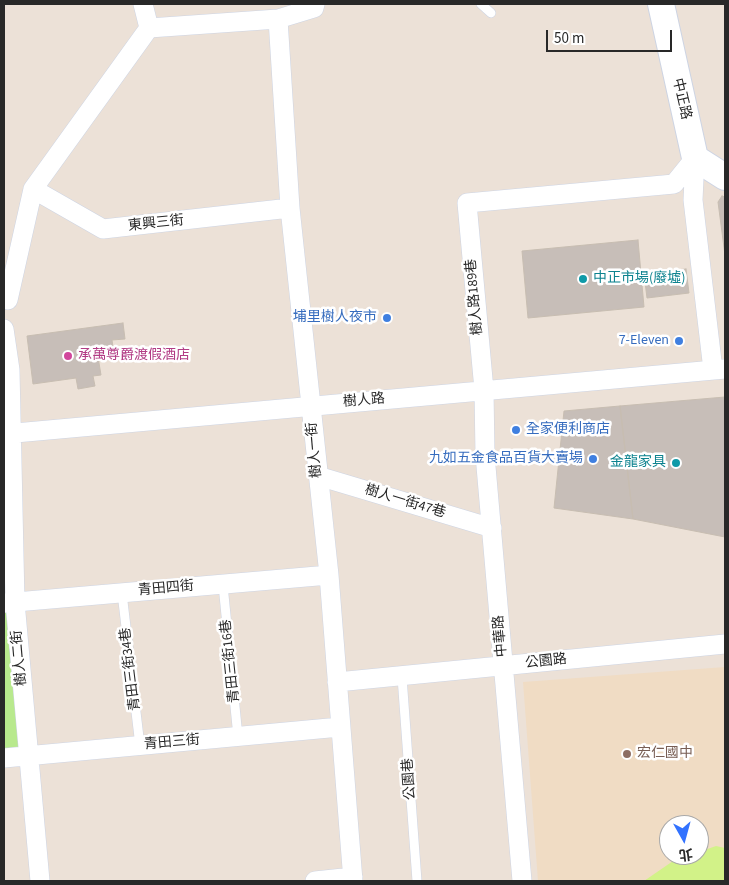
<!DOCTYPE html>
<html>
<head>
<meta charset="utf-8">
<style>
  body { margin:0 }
  #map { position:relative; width:729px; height:885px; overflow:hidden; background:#ece1d7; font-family:"Source Sans 3","Noto Sans TC",sans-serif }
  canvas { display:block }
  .frame { position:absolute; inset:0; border:5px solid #282828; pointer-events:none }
  .north { position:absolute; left:659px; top:815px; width:50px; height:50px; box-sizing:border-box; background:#fff; border:1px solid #a9a9a9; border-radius:50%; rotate:173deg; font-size:14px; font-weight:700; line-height:20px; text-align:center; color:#282828 }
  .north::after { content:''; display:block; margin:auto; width:18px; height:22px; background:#3272ff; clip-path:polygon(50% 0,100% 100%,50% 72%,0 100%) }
  .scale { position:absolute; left:546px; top:30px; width:126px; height:22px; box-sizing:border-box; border:2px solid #282828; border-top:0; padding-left:6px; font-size:15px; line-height:18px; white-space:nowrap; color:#282828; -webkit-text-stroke:4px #fff; paint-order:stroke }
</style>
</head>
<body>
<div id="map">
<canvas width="729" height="885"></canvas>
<div class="frame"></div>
<div class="north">北</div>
<div class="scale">50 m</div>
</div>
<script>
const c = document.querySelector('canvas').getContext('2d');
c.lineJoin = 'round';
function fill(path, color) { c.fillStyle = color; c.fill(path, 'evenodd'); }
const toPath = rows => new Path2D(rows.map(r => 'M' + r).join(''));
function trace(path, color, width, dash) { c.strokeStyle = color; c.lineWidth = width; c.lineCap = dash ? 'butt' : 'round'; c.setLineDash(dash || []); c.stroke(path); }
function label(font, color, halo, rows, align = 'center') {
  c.font = font + ' "Source Sans 3","Noto Sans TC",sans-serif'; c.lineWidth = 5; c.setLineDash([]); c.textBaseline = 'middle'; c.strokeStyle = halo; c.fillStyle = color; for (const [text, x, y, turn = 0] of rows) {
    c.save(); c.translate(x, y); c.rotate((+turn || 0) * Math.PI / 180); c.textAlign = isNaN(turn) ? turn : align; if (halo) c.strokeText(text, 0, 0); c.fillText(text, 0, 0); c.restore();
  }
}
fill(toPath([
  [725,667,725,881,538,881,523,682],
  [669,825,699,825,699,855,669,855]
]), '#f0dcc4');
fill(toPath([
  [4,613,11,613,22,748,4,750]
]), '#b8e98d');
fill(toPath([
  [716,846,725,848,725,881,644,881,676,859,689,855,699,855,699,852]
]), '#d2f288');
const building = toPath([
  [722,196,725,197,725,255,718,202,722,196],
  [638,240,644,307,528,318,522,251,638,240],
  [686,269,689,293,647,298,644,274,686,269],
  [123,323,125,339,112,340,114,355,98,357,101,375,93,376,95,386,78,389,76,378,33,384,27,336,123,323],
  [725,397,725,537,633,519,620,406,725,397],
  [620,406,633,519,554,508,564,411,620,406]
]);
fill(building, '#c7beb8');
trace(building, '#c7bdb1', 1);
const lane = toPath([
  [481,4,491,13],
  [223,585,238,737],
  [122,593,140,746],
  [402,677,417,881]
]);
const street = toPath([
  [143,4,149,28],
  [278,19,290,208,329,575,353,881],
  [695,158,693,200,713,370],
  [33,189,103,229,290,208],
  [8,300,33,189,149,28,278,19,314,8,315,4],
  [4,329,10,370,15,602,40,881],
  [4,434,725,369],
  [318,476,492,528],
  [4,603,329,575],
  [337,682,725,644],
  [4,758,340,727],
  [315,881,353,877],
  [522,881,485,455,484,390,467,203,674,184,695,158]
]);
const secondary = toPath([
  [661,4,695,158,725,177]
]);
trace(lane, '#cdd4e3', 10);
trace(street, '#cdd4e3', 20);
trace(secondary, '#cdd4e3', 28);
trace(lane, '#fff', 9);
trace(street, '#fff', 19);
trace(secondary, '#fff', 26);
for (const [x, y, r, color] of [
  [583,279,5,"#0f9aa8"],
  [387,318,5,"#3f7fe0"],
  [679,341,5,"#3f7fe0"],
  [68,356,5,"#d1479c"],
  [516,430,5,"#3f7fe0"],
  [593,459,5,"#3f7fe0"],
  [676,463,5,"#0f9aa8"],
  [627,754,5,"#8d6e63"]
]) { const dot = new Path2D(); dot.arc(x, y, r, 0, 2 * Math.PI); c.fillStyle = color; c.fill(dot); trace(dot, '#fff', 2); }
label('14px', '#282828', '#fff', [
  ["中正路",681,99,77],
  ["東興三街",156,224,-6],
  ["樹人路189巷",475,297,-95],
  ["樹人路",364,401,-5],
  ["樹人一街",315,450,-95],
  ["樹人一街47巷",405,502,17],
  ["青田四街",166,589,-5],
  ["中華路",501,636,-95],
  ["樹人二街",20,658,-95],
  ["青田三街16巷",231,661,-96],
  ["公園路",546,662,-6],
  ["青田三街34巷",131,669,-97],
  ["青田三街",172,743,-5],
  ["公園巷",410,779,-94]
]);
label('14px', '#0d838f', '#fff', [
  ["中正市場(廢墟)",593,279],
  ["金龍家具",666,463,"right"]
], 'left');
label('14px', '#366cbe', '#fff', [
  ["埔里樹人夜市",377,318],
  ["7-Eleven",669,341],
  ["全家便利商店",526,430,"left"],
  ["九如五金食品百貨大賣場",583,459]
], 'right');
label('14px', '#b23c85', '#fff', [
  ["承萬尊爵渡假酒店",78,356]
], 'left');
label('14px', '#785e54', '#fff', [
  ["宏仁國中",637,754]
], 'left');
</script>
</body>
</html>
